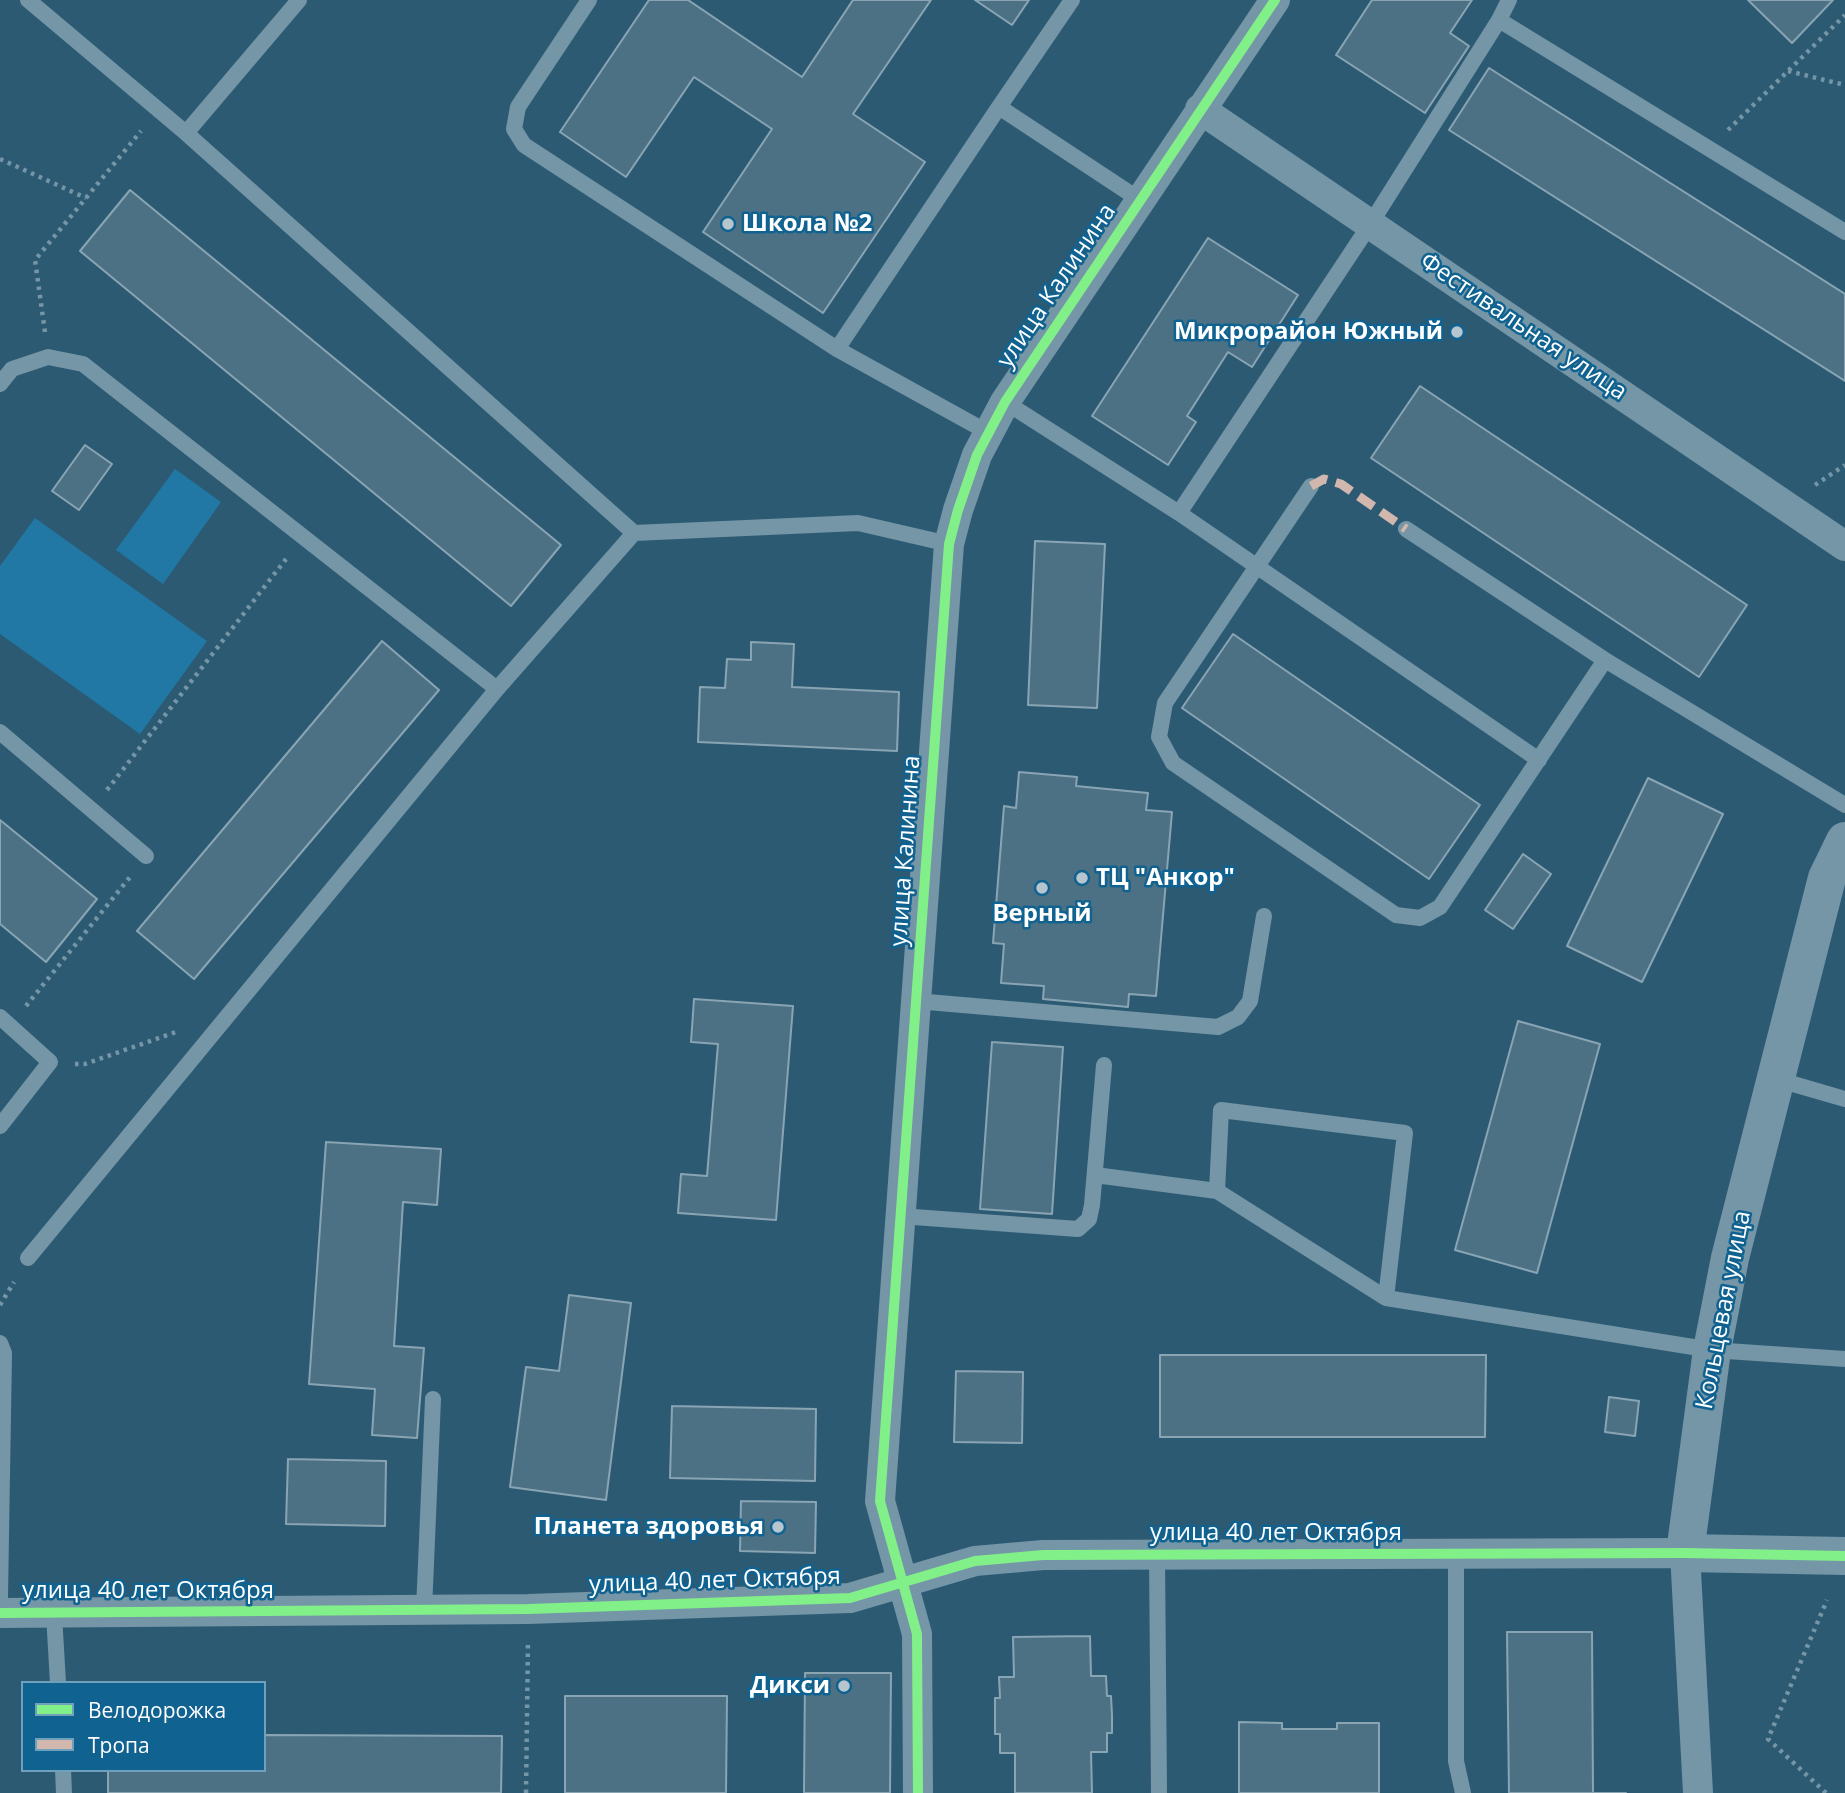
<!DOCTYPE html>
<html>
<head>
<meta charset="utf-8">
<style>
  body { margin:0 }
  #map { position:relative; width:1845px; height:1793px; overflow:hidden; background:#2d5a73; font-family:"Open Sans",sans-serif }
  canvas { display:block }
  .legend { position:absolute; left:21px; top:1681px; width:245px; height:91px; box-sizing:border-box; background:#106290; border:2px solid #70a1bc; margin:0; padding:9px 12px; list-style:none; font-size:21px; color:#fff }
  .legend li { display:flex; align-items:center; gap:14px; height:35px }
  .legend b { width:35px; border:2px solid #70a1bc }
</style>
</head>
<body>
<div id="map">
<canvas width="1845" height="1793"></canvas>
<ul class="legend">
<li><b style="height:9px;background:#82f089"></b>Велодорожка</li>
<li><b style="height:9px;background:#d1b7ad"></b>Тропа</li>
</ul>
</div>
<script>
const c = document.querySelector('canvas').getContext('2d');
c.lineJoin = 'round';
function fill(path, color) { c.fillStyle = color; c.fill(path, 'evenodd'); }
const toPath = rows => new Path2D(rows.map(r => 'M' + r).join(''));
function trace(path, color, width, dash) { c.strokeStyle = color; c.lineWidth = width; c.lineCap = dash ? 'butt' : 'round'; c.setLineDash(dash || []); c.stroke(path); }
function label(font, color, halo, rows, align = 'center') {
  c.font = font + ' "Open Sans",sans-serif'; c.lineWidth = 5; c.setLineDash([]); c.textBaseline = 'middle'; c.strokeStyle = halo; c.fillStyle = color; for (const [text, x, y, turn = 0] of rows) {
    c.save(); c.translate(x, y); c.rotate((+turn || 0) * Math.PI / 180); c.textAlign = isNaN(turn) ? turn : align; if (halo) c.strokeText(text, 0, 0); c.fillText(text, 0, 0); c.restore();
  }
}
fill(toPath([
  [175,469,221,502,163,584,116,550],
  [35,518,207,641,140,734,0,634,0,566]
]), '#2178a5');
const building = toPath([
  [649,0,688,0,802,77,853,0,931,0,853,114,925,162,823,313,703,232,772,129,694,77,626,177,560,132,649,0],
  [975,0,1029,0,1012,25,975,0],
  [1372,0,1472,0,1450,33,1469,46,1425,113,1336,55,1372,0],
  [1748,0,1833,0,1792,43,1748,0],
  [1489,68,1845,294,1845,381,1449,130,1489,68],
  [130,190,561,545,511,606,80,251,130,190],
  [1208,238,1298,295,1252,367,1228,352,1187,416,1196,422,1168,465,1092,416,1208,238],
  [1420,386,1747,605,1699,677,1371,458,1420,386],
  [85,445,112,464,79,510,52,491,85,445],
  [1035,541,1105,544,1097,708,1028,705,1035,541],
  [1233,634,1480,805,1429,879,1182,708,1233,634],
  [382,641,439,690,194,979,137,931,382,641],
  [751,642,794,644,792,687,899,692,897,751,698,742,700,687,725,688,727,659,751,660,751,642],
  [1019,772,1077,777,1076,786,1148,793,1146,810,1172,812,1156,996,1129,994,1128,1007,1043,999,1044,986,1001,983,1004,944,993,943,1004,806,1016,808,1019,772],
  [1648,778,1723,814,1642,982,1567,946,1648,778],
  [0,820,97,899,46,962,0,924,0,820],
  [1523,854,1551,874,1513,929,1485,910,1523,854],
  [694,999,793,1006,776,1220,678,1213,681,1174,707,1176,718,1044,691,1042,694,999],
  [1518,1021,1600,1044,1537,1273,1455,1250,1518,1021],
  [992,1042,1063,1047,1052,1214,980,1209,992,1042],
  [326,1142,441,1149,437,1205,403,1202,394,1346,424,1348,417,1438,372,1435,375,1389,309,1384,326,1142],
  [569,1295,631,1303,606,1500,510,1487,526,1367,559,1371,569,1295],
  [1160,1355,1486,1355,1485,1437,1160,1437,1160,1355],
  [956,1371,1023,1372,1022,1443,954,1442,956,1371],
  [1609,1397,1639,1401,1635,1436,1605,1432,1609,1397],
  [672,1406,816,1409,815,1481,670,1478,672,1406],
  [288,1459,386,1461,385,1526,286,1524,288,1459],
  [741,1501,816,1502,815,1553,740,1551,741,1501],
  [1507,1632,1592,1632,1593,1793,1626,1793,1509,1793,1507,1632],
  [1090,1636,1091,1676,1106,1676,1107,1696,1111,1696,1112,1715,1112,1733,1107,1733,1107,1752,1091,1752,1092,1793,1015,1793,1015,1753,1000,1753,1000,1734,995,1734,995,1698,1000,1698,999,1677,1014,1677,1013,1637,1090,1636],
  [805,1673,891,1673,890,1793,804,1793,805,1673],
  [565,1696,727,1696,726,1793,565,1793,565,1696],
  [1239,1722,1282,1723,1282,1729,1337,1729,1337,1723,1379,1723,1379,1793,1239,1793,1239,1722],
  [264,1735,502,1736,501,1793,108,1793,108,1770,264,1770,264,1735]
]);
fill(building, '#4d7184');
trace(building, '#89a5b4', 2);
trace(toPath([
  [1788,71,1845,85],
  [1728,130,1845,15],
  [0,159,86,198],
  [45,332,35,260,141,131],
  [1815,485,1845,465],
  [107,790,286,559],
  [26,1006,130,877],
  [75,1064,85,1064,176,1032],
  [0,1305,14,1282],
  [526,1793,528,1641],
  [1826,1793,1768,1739,1827,1600]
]), '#7496a6', 4.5, [3.5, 5]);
trace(toPath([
  [28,0,186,133,299,0],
  [589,0,518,107,514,129,524,145,837,349,989,433],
  [1499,20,1509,0],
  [999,107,1072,0],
  [186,133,634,533],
  [837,349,999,107,1140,200],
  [0,384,12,369,48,357,83,364,497,689],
  [1005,402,1179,513,1539,760],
  [1311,486,1165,703,1159,737,1173,763,1396,915,1420,918,1440,907,1605,660],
  [1179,513,1371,223,1499,20,1845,232],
  [1406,529,1605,660,1845,805],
  [0,732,146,856],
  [916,1001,1218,1027,1238,1017,1250,1001,1264,916],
  [0,1017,50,1062,0,1126],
  [1776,1079,1845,1099],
  [1095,1175,1217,1191],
  [900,1216,1078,1229,1089,1219,1092,1205,1104,1065],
  [28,1258,497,689,634,533,858,523,949,544],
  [1386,1298,1405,1133,1221,1110,1217,1191,1386,1298,1712,1350,1845,1359],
  [0,1343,4,1353,0,1597],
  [1157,1554,1159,1793],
  [1456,1554,1456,1761,1463,1793],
  [424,1610,433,1399],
  [54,1614,58,1683],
  [63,1770,64,1793]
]), '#7496a6', 16);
trace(toPath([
  [1200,109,1845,546],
  [0,1613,528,1609,850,1598,975,1561,1043,1555,1685,1553,1698,1793],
  [918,1793,917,1634,880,1501,949,544,958,510,977,455,1005,402,1275,0]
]), '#7496a6', 30);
trace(toPath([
  [1845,841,1827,878,1730,1258,1712,1350,1685,1553,1845,1556]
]), '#7496a6', 38);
trace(toPath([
  [1311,486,1324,479,1341,484,1406,529]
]), '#d1b7ad', 9, [18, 9]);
trace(toPath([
  [0,1613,528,1609,850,1598,975,1561,1043,1555,1685,1553,1845,1556],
  [918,1793,917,1634,880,1501,949,544,958,510,977,455,1005,402,1275,0]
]), '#82f089', 10);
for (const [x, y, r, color] of [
  [728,224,7,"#b6c5ce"],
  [1457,332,7,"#b6c5ce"],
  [1082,878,7,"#b6c5ce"],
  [1042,888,7,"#b6c5ce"],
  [778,1527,7,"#b6c5ce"],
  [844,1686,7,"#b6c5ce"]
]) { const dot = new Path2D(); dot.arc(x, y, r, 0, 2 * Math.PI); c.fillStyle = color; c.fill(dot); trace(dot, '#106290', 2.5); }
label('bold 24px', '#fff', '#106290', [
  ["Школа №2",742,224,"left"],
  ["Микрорайон Южный",1443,332],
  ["ТЦ \"Анкор\"",1096,878,"left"],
  ["Верный",1042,914,"center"],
  ["Планета здоровья",764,1527],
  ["Дикси",830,1686]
], 'right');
label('24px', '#fff', '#106290', [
  ["улица Калинина",1057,286,-56],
  ["Фестивальная улица",1523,327,34],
  ["улица Калинина",906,851,-86],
  ["Кольцевая улица",1724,1310,-79],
  ["улица 40 лет Октября",1276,1533],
  ["улица 40 лет Октября",715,1581,-2],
  ["улица 40 лет Октября",148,1591]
]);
</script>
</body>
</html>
